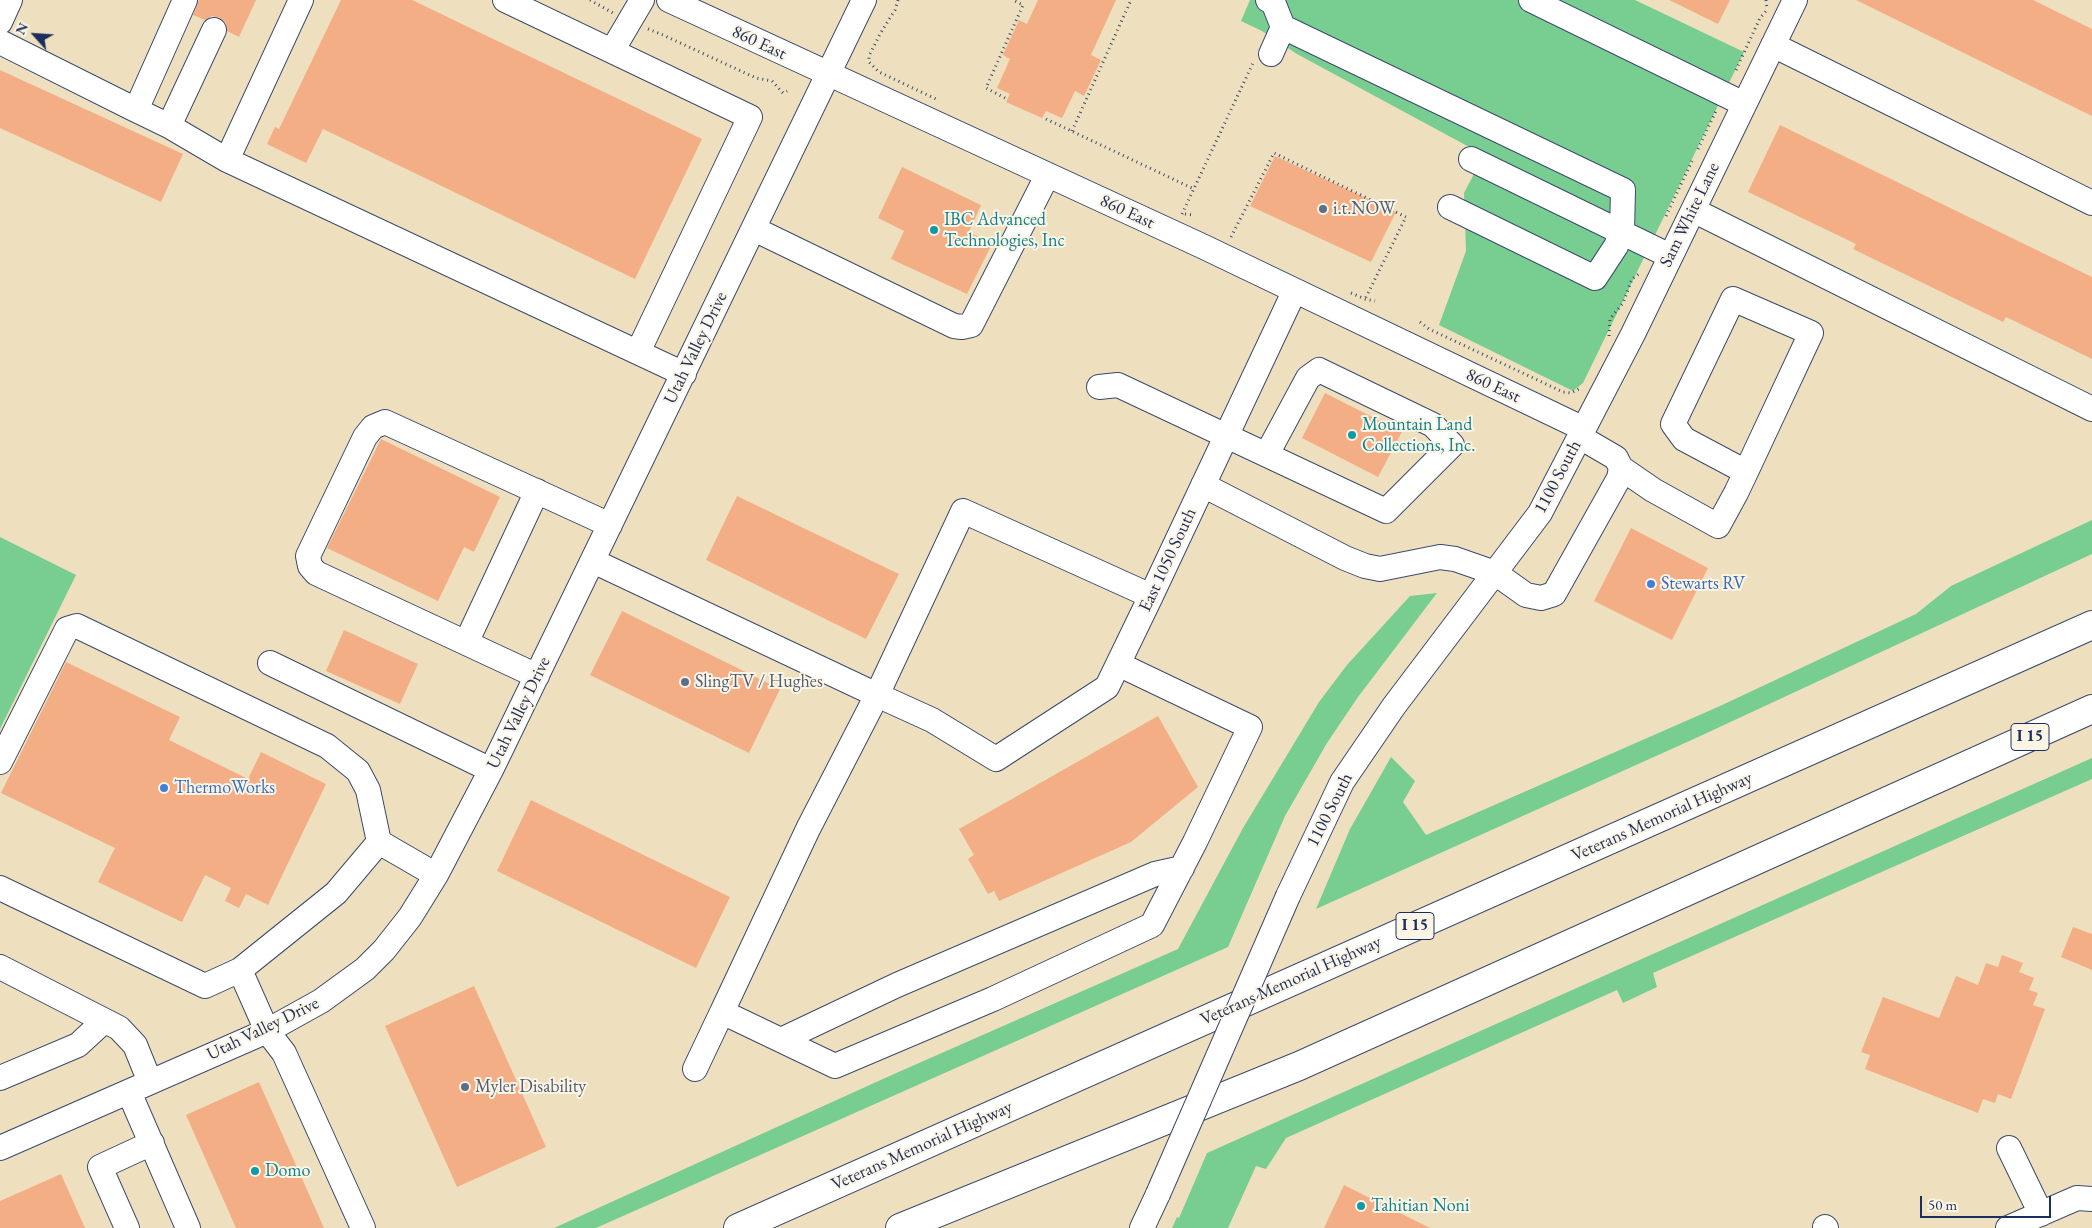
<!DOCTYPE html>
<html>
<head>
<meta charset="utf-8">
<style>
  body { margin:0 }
  #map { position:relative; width:2092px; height:1228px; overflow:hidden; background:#eee0be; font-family:"EB Garamond",serif }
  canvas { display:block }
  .north { position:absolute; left:10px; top:10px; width:50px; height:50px; -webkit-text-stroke:4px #fcf5e5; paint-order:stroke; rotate:296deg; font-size:14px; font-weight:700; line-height:20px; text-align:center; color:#1b2f5e }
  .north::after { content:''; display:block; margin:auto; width:18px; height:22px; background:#1b2f5e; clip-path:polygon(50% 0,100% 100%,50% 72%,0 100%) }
  .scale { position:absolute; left:1920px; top:1196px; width:131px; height:22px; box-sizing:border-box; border:2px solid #1b2f5e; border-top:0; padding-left:6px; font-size:15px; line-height:18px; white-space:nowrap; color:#1b2f5e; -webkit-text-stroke:4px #fcf5e5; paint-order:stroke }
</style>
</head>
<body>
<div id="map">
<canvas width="2092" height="1228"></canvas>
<div class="north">N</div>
<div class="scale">50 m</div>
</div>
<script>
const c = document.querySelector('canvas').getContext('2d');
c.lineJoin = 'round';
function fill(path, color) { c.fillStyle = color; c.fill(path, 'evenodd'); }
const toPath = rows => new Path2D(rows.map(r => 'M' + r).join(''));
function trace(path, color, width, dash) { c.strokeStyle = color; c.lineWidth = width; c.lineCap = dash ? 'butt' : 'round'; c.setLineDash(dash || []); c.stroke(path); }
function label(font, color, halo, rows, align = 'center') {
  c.font = font + ' "EB Garamond",serif'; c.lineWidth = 4; c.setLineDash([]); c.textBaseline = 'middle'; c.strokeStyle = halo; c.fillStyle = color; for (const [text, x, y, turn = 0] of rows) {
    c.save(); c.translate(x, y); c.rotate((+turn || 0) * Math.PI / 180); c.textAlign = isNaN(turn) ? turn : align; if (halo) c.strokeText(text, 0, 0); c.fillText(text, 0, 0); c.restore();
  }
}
fill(toPath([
  [1250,0,1635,0,1744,52,1583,383,1573,391,1439,325,1466,251,1464,193,1484,155,1297,54,1262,31,1241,21],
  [2092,520,2092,554,1696,738,1316,909,1350,829,1391,757,1415,781,1403,802,1426,835,1720,706,1916,614,1951,586],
  [0,537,76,575,0,729],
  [1437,593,1358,697,1327,743,1285,816,1228,947,596,1228,554,1228,894,1074,1178,949,1243,828,1319,702,1347,665,1410,596],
  [2092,758,2092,779,1653,973,1657,987,1623,1003,1617,990,1286,1138,1266,1169,1256,1166,1228,1228,1172,1228,1177,1217,1179,1218,1207,1153]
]), '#78cd91');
fill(toPath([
  [199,0,256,0,239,37,227,31,226,23,220,18,212,16,205,20,193,15],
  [341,0,412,0,702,139,635,279,323,129,306,163,267,144,275,127,279,129],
  [1038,0,1116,0,1091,55,1101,60,1084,96,1075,91,1062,118,1046,111,1042,118,1006,102,1010,94,997,88,1010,59,1003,55,1019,20,1027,24],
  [1669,0,1730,0,1718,24],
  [1856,0,2033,0,2092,29,2092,116],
  [0,70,183,154,161,202,0,128],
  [1780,125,2092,277,2092,359,2006,317,2003,322,1853,249,1856,244,1748,192],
  [1275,156,1396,212,1371,262,1250,206],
  [902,167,981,205,969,232,992,244,967,294,891,259,904,231,878,218],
  [1325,393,1402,432,1378,477,1302,438],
  [381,439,500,497,474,552,464,547,438,601,327,548],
  [737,496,899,574,866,639,706,560],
  [1631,528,1708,568,1672,640,1594,601],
  [622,611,780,689,749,753,590,675],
  [344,630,418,664,400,704,326,671],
  [66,662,180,717,169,740,248,779,261,752,326,784,268,905,246,894,239,908,225,901,231,888,205,875,182,922,98,882,115,848,1,793],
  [1158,716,1198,787,1131,842,999,901,994,891,988,894,968,859,974,855,959,829],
  [531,800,730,897,696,968,497,871],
  [2073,927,2092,934,2092,970,2061,957],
  [2002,955,2023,963,2019,972,2034,978,2029,990,2038,993,2033,1005,2045,1009,2011,1099,1998,1094,1995,1103,1983,1099,1978,1113,1865,1069,1870,1055,1861,1052,1883,997,1939,1018,1956,976,1978,985,1986,963,1998,967],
  [474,986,546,1147,457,1187,385,1026],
  [259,1082,324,1228,236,1228,186,1115],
  [61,1174,85,1228,0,1228,0,1201],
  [1344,1185,1430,1228,1324,1228]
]), '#f3ae85');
const minor = toPath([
  [185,0,136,110,169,126,214,30],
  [301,0,227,160,684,374],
  [505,0,750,117,638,352],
  [669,0,1202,246,1584,429],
  [1268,0,1273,2,1283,27],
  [1531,0,1744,104],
  [0,22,10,0],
  [0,42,136,110],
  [1773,45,2092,203],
  [612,51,642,0],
  [1271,54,1283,27,1623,190,1622,232,1616,246,1595,278,1450,207],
  [169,126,227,160],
  [1471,159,1670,256],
  [1693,210,2092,409],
  [754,229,954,326,962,327,971,325,1047,176],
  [1099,387,1118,385,1386,511,1452,445,1433,425,1319,370,1308,378,1267,454],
  [1621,468,1653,490,1718,526,1736,493,1746,472,1811,333,1733,299,1673,424,1684,439,1746,472],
  [1203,485,1345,558,1365,566,1380,569,1440,557,1455,559,1495,573,1526,595,1541,598,1554,594,1619,478,1621,468,1616,458,1580,437],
  [593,561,877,695,808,829,722,1012],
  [1151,596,963,511,877,695,932,720,996,759,1107,687,1151,596,1294,292],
  [466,643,537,491],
  [270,663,491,770],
  [537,676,316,573,310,566,308,556,365,437,373,427,385,422,610,525],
  [0,762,67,629,77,626,327,746,358,771,368,790,379,842,436,875],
  [0,888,205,986,240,970,267,1031,284,1053,363,1228],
  [1288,896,1342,782,1394,706,1540,513,1633,334,1795,0],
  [0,967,119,1028,135,1045,150,1082],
  [240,970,336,893,379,842],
  [781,1040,897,985,1155,874,1182,868],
  [695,1069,722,1012,835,1066,993,999,1152,925,1195,842,1250,727,1118,664],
  [0,1078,78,1045,104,1021],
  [129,1092,188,1228],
  [0,1148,267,1031,321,1001,365,969,384,950,410,917,436,875,491,770,864,0],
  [2009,1148,2041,1214],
  [1825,1227,1826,1228],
  [127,1228,100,1167,152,1143],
  [1142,1228,1158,1194],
  [2008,1228,2077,1198,2092,1199]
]);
const highway = toPath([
  [738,1228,2092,625],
  [900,1228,1299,1066,2092,709]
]);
trace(minor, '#3b4a6c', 26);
trace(highway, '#3b4a6c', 30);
trace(toPath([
  [590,0,613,13],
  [898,0,895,10,880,34,869,56,869,62,879,72,936,99],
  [1766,0,1767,9],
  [648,29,663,35,756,78,772,81,783,93,787,91],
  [1736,70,1760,18,1766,11],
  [1005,98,986,88,1023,5,1013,0],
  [1046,119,1194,189],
  [1072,131,1131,0],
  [1698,149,1716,111],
  [1182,214,1253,63],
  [1185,214,1193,215],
  [1666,216,1692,161],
  [1231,237,1274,153,1406,217,1365,299],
  [1351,293,1365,299,1375,301],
  [1420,322,1429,329,1563,392,1571,393,1581,388],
  [1609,336,1610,319,1623,303,1632,279,1640,273]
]), '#3b4a6c', 3, [1, 4]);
trace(minor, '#fff', 24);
trace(highway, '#fff', 28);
const minorBridge = toPath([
  [1158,1194,1288,896]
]);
trace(minorBridge, '#3b4a6c', 26, []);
trace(minorBridge, '#fff', 24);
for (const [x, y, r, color] of [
  [1323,209,5,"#5c6f8a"],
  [934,230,5,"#0f9aa8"],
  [1352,435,5,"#0f9aa8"],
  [1651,584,5,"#3f7fe0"],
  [685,682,5,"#5c6f8a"],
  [164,788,5,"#3f7fe0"],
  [465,1087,5,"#5c6f8a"],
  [255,1171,5,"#0f9aa8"],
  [1361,1206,5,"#0f9aa8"]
]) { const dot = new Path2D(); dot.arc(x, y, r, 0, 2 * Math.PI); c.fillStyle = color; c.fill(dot); trace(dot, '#fcf5e5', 2); }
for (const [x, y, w] of [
  [2030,737,38],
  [1415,926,38]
]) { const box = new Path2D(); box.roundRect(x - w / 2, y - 13.5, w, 27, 4); c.fillStyle = '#fcf5e5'; c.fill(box); trace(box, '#1b2f5e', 1); }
label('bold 16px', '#1b2f5e', null, [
  ["I 15",2030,737],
  ["I 15",1415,926]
]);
label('18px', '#1b2f5e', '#fcf5e5', [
  ["860 East",759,43,25],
  ["860 East",1127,212,25],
  ["Sam White Lane",1690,215,-64],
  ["Utah Valley Drive",696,348,-64],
  ["860 East",1493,386,25],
  ["1100 South",1558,477,-62],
  ["East 1050 South",1168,560,-65],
  ["Utah Valley Drive",519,713,-64],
  ["1100 South",1330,810,-63],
  ["Veterans Memorial Highway",1662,817,-24],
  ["Veterans Memorial Highway",1291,981,-24],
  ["Utah Valley Drive",263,1029,-26],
  ["Veterans Memorial Highway",922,1146,-24]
]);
label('18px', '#4e5e75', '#fcf5e5', [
  ["i.t.NOW",1333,209],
  ["SlingTV / Hughes",695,682],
  ["Myler Disability",475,1087]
], 'left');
label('18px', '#0d838f', '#fcf5e5', [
  ["IBC Advanced",944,220],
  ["Technologies, Inc",944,241],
  ["Mountain Land",1362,425],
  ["Collections, Inc.",1362,446],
  ["Domo",265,1171],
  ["Tahitian Noni",1371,1206]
], 'left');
label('18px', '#366cbe', '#fcf5e5', [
  ["Stewarts RV",1661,584],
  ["ThermoWorks",174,788]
], 'left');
</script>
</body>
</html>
